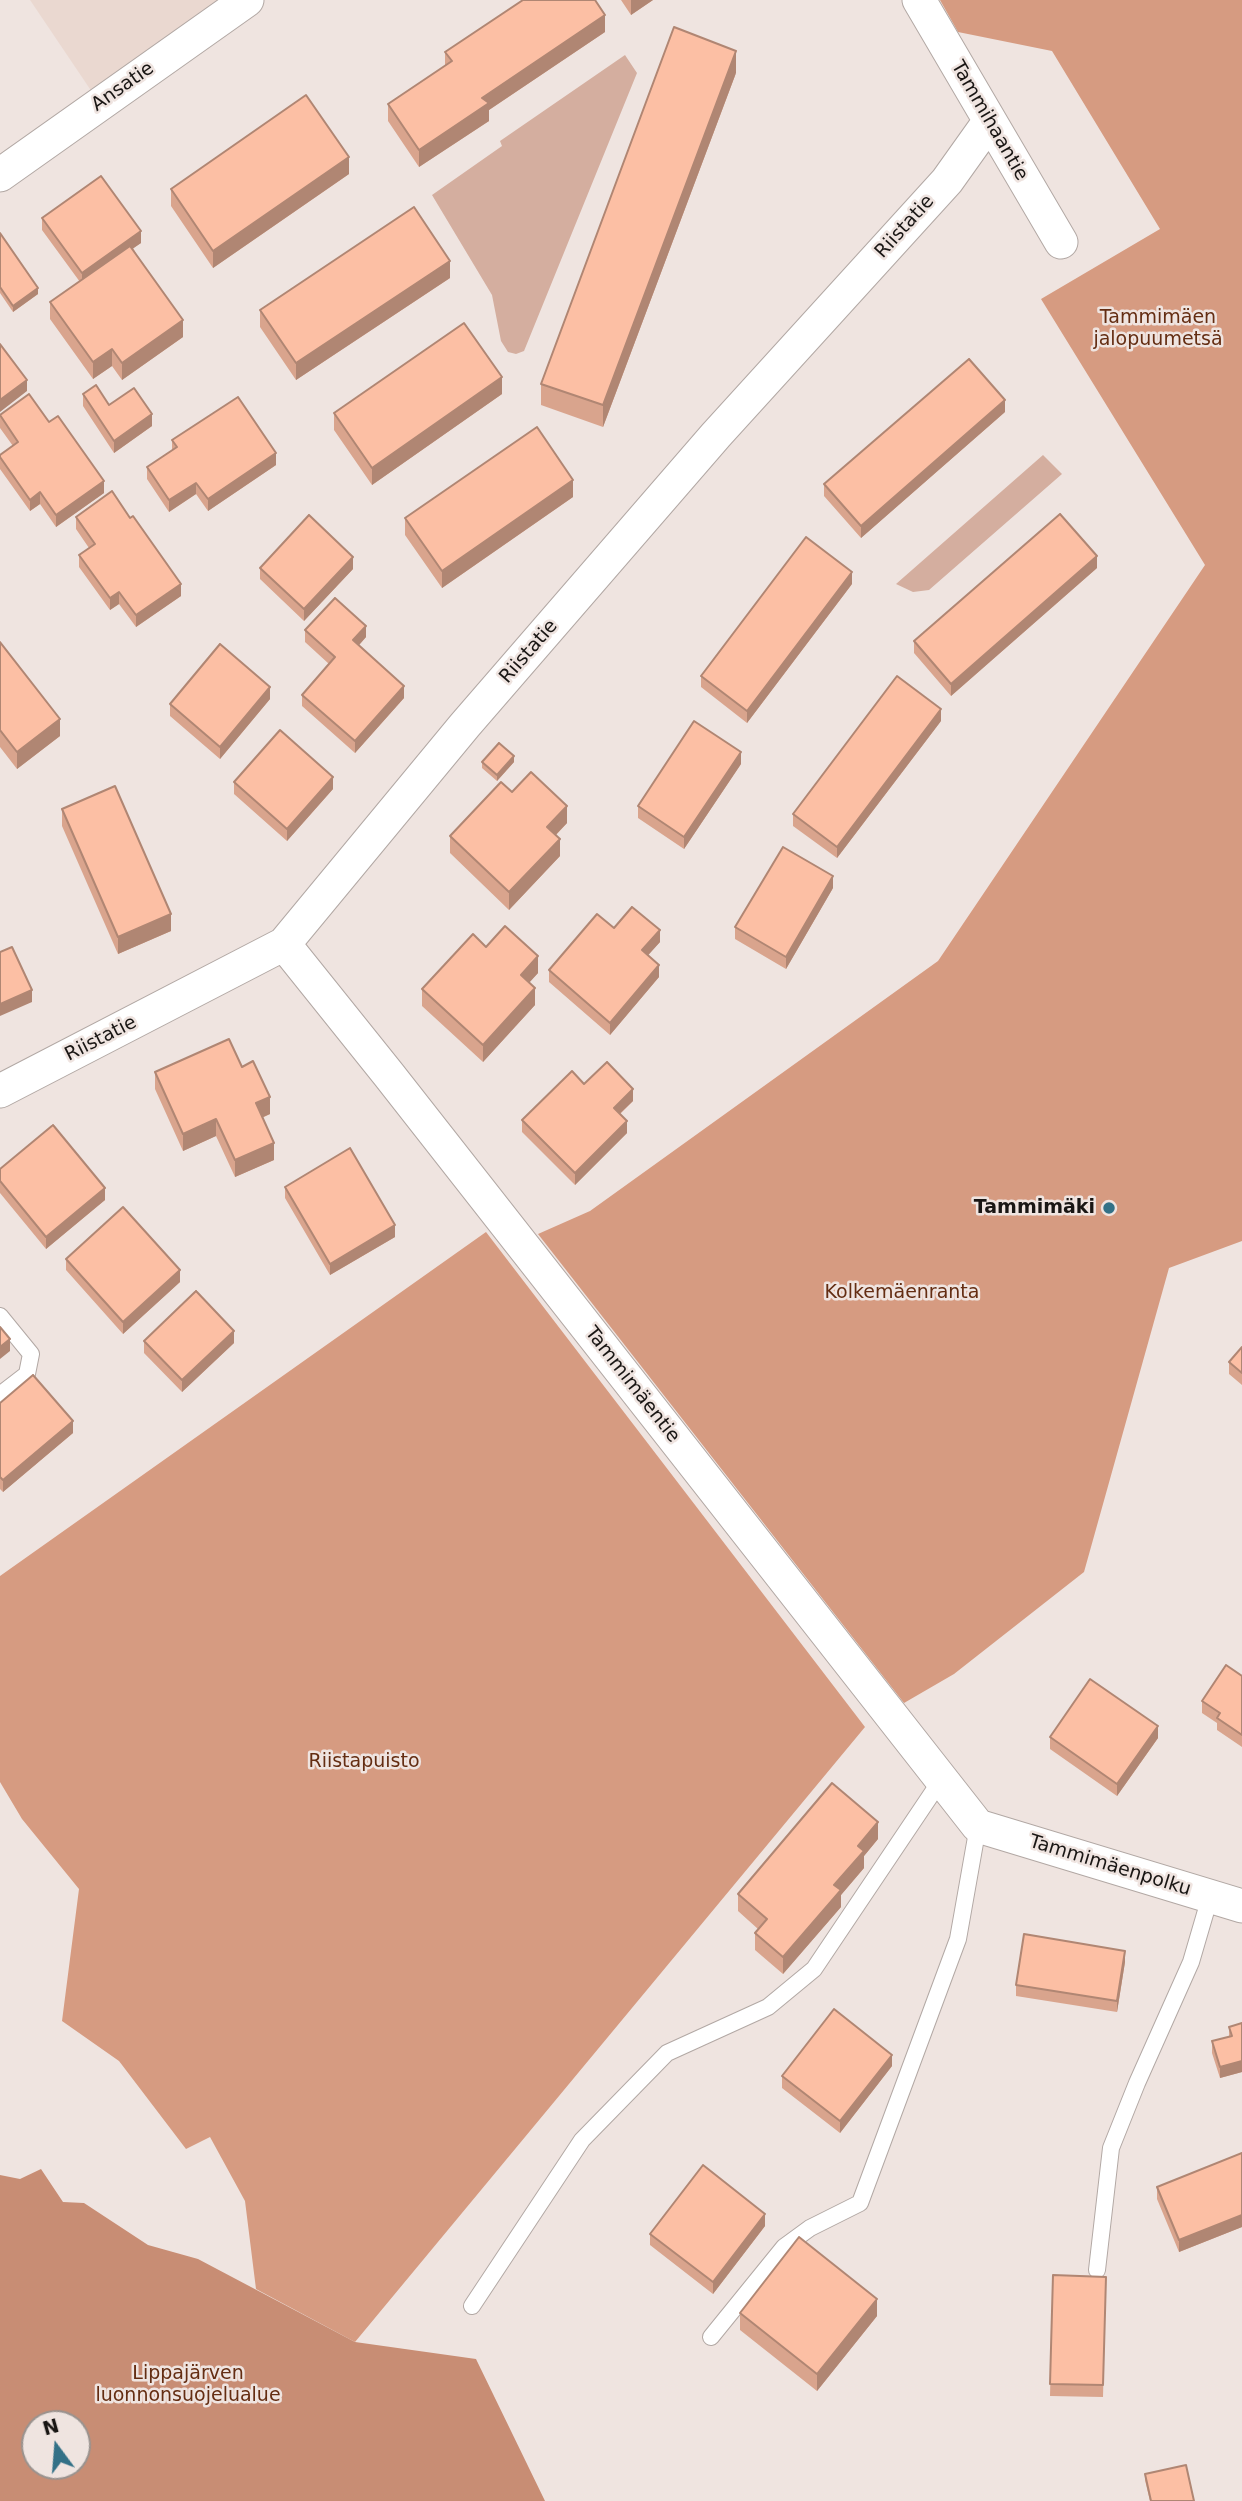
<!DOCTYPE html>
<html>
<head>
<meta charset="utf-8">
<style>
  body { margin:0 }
  #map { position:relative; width:1242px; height:2501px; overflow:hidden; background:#efe4e0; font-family:"DejaVu Sans",sans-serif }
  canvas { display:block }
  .north { position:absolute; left:21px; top:2410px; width:70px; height:70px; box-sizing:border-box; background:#efe4e0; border:2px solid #99928e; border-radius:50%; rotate:344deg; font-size:19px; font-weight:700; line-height:28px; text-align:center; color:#191614 }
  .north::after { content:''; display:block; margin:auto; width:24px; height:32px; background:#337187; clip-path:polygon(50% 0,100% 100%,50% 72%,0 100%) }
</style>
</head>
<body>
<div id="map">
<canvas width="1242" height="2501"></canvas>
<div class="north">N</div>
</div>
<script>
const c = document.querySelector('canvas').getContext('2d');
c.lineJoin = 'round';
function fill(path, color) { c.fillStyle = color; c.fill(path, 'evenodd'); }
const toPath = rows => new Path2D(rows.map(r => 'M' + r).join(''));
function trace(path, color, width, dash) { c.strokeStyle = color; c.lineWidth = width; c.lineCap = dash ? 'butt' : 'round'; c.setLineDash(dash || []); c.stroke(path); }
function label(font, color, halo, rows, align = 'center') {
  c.font = font + ' "DejaVu Sans",sans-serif'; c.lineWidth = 5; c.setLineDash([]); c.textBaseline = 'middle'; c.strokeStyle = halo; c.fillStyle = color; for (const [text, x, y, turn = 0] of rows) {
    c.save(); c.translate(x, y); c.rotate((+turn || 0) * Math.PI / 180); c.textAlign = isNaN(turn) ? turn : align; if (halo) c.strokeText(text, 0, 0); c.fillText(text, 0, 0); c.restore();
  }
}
fill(toPath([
  [30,0,227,0,94,95]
]), '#ead8d0');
fill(toPath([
  [625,55,637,73,524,351,516,354,508,352,501,341,492,295,432,195,502,146,500,141],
  [1043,455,1062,474,929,590,913,592,896,584]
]), '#d4ae9f');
fill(toPath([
  [940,0,1242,0,1242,1241,1169,1268,1084,1572,954,1674,904,1703,538,1234,590,1211,938,961,1205,565,1041,299,1160,229,1052,51,958,32],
  [486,1232,865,1727,355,2342,256,2289,245,2201,210,2137,186,2149,119,2061,62,2021,79,1889,22,1819,0,1782,0,1576]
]), '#d69b81');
fill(toPath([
  [41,2169,63,2202,84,2203,148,2245,198,2259,355,2342,476,2359,545,2501,0,2501,0,2175,20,2179],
  [35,2424,77,2424,77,2466,35,2466]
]), '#c88d74');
const lane = toPath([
  [0,1316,31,1354,27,1374,0,1395],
  [1097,2270,1111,2148,1137,2083,1191,1962,1210,1897],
  [472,2306,582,2140,667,2053,768,2007,814,1969,941,1780],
  [711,2337,784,2247,810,2228,860,2203,958,1939,978,1826]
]);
const street = toPath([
  [919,0,1061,242],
  [0,175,247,0],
  [284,944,389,1075,978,1826,1242,1906],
  [0,1091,284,944,465,725,716,435,947,181,989,122]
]);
trace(lane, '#b2a8a4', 18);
trace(street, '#b2a8a4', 35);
trace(lane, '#fff', 16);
trace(street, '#fff', 33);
fill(toPath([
  [621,0,653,0,631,15],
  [605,32,489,110,489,121,419,167,388,121,388,104,445,66,445,52],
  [736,73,603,427,541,405,541,384],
  [349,174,213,268,171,206,171,189],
  [42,218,141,243,133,248,183,337,122,380,112,366,93,379,50,319,50,302,80,282,42,230],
  [0,233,38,294,13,312,0,293],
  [450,278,296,380,260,327,260,310],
  [83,394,109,405,152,426,114,453,83,406],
  [502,394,372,485,334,430,334,413],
  [1005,412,861,538,824,496,824,484],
  [0,415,49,422,104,493,56,527,40,504,30,511,0,469,0,455,13,446,0,428],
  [172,440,276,465,208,511,196,494,169,512,147,479,147,467,172,451],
  [573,497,442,588,405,535,405,518],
  [76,517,181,596,136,627,119,604,110,610,79,567,79,555,89,548,76,529],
  [260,568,353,569,304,621,260,579],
  [1097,568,951,696,914,653,914,641],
  [852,584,747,723,701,687,701,676],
  [305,630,366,637,359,645,404,698,355,753,302,706,302,695,329,664,305,642],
  [0,642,60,736,17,769,0,747],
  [270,699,220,759,170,716,170,704],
  [941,721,837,858,793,826,793,814],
  [482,762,514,762,497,781,482,768],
  [741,764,684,849,638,818,638,806],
  [234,782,333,789,287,841,234,794],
  [512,792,567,823,556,835,560,856,509,910,450,853,450,836],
  [62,809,171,931,118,954,62,826],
  [833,888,786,969,735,939,735,927],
  [614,928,660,942,648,955,659,977,610,1035,549,982,549,970],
  [486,947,538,973,529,982,535,1005,483,1062,422,1006,422,989],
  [242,1067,270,1114,262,1118,274,1160,235,1177,216,1136,183,1151,155,1089,155,1072],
  [584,1084,633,1101,620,1114,627,1133,575,1185,522,1132,522,1120],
  [0,1169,105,1200,46,1249,0,1193],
  [285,1187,395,1237,330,1275,285,1198],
  [66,1259,180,1282,123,1334,66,1270],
  [144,1341,234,1343,182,1392,144,1353],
  [1242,1347,1242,1385,1229,1374,1229,1362],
  [0,1403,73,1433,3,1492,0,1489],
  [1242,1676,1242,1747,1217,1730,1217,1723,1202,1713,1202,1701],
  [1050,1737,1158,1738,1117,1796,1050,1749],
  [878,1839,864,1856,864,1868,841,1895,841,1907,783,1974,755,1950,755,1933,758,1929,738,1911,738,1894],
  [1125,1962,1117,2012,1016,1996,1016,1985],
  [1242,2023,1242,2072,1220,2078,1212,2053,1212,2041,1229,2037,1229,2027],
  [892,2066,840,2133,782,2088,782,2076],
  [1242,2153,1242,2227,1179,2252,1157,2199,1157,2187],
  [765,2226,713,2294,650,2245,650,2234],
  [1053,2275,1106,2277,1103,2397,1050,2396],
  [740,2313,877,2316,817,2391,740,2330],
  [1145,2474,1194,2501,1150,2501,1145,2480]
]), '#d9a48d');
fill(toPath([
  [631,0,653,0,631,15],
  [605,15,605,32,489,110,489,121,419,167,419,150,482,98],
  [736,51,736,73,603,427,603,405],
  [349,157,349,174,213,268,213,251],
  [141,231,141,243,82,284,82,273],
  [450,261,450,278,296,380,296,363],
  [38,288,38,294,13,312,13,306],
  [183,320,183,337,122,380,122,363],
  [112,349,112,366,93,379,93,362],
  [502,377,502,394,372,485,372,468],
  [27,380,27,391,0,412,0,400],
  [1005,400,1005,412,861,538,861,526],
  [152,414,152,426,114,453,114,441],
  [276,453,276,465,208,511,208,499],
  [573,480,573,497,442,588,442,571],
  [104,481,104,493,56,527,56,515],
  [196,483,196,494,169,512,169,500],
  [40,492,40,504,30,511,30,500],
  [1097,556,1097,568,951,696,951,684],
  [353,557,353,569,304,621,304,609],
  [852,572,852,584,747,723,747,711],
  [181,584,181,596,136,627,136,615],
  [119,592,119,604,110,610,110,598],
  [366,626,366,637,353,652,353,640],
  [404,686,404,698,355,753,355,741],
  [270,687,270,699,220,759,220,747],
  [941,709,941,721,837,858,837,847],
  [60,719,60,736,17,769,17,752],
  [741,752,741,764,684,849,684,837],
  [514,756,514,762,497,781,497,775],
  [333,777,333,789,287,841,287,829],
  [567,806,567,823,547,844,547,827],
  [560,839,560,856,509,910,509,892],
  [833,876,833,888,786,969,786,957],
  [171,914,171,931,118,954,118,937],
  [660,930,660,942,642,962,642,950],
  [538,956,538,973,521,992,521,975],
  [659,965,659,977,610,1035,610,1023],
  [535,988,535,1005,483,1062,483,1045],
  [32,990,32,1002,0,1016,0,1004],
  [633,1089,633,1101,614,1119,614,1108],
  [270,1097,270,1114,256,1120,256,1103],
  [216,1119,216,1136,183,1151,183,1134],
  [627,1121,627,1133,575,1185,575,1173],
  [274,1143,274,1160,235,1177,235,1160],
  [105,1188,105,1200,46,1249,46,1237],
  [395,1225,395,1237,330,1275,330,1264],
  [180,1270,180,1282,123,1334,123,1322],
  [234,1331,234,1343,182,1392,182,1380],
  [10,1339,10,1351,0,1359,0,1347],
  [73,1421,73,1433,3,1492,3,1480],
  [1158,1726,1158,1738,1117,1796,1117,1784],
  [878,1822,878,1839,864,1856,864,1868,841,1895,841,1907,783,1974,783,1957,834,1885,858,1846],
  [1125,1951,1125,1962,1117,2012,1117,2001],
  [892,2055,892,2066,840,2133,840,2121],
  [1242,2060,1242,2072,1220,2078,1220,2067],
  [765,2214,765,2226,713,2294,713,2282],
  [1242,2215,1242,2227,1179,2252,1179,2240],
  [877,2299,877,2316,817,2391,817,2374]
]), '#b08673');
const building = toPath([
  [523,0,595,0,605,15,482,98,489,103,419,150,388,104,452,61,445,52,523,0],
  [674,27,736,51,603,405,541,384,674,27],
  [306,95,349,157,213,251,171,189,306,95],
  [101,176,141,231,82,273,42,218,101,176],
  [414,207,450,261,296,363,260,310,414,207],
  [0,233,38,288,13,306,0,287,0,233],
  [130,246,183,320,122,363,112,349,93,362,50,302,130,246],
  [464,323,502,377,372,468,334,413,464,323],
  [0,344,27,380,0,400,0,344],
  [969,359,1005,400,861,526,824,484,969,359],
  [96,385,109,405,134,388,152,414,114,441,83,394,96,385],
  [29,394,49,422,58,416,104,481,56,515,40,492,30,500,0,457,0,455,18,442,0,415,29,394],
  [238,397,276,453,208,499,196,483,169,500,147,467,177,447,172,440,238,397],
  [537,427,573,480,442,571,405,518,537,427],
  [112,491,130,518,133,516,181,584,136,615,119,592,110,598,79,555,95,544,76,517,112,491],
  [1060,514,1097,556,951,684,914,641,1060,514],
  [309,515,353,557,304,609,260,568,309,515],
  [806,537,852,572,747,711,701,676,806,537],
  [335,598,366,626,353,640,404,686,355,741,302,695,335,657,305,630,335,598],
  [0,642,60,719,17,752,0,730,0,642],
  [220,644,270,687,220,747,170,704,220,644],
  [897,676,941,709,837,847,793,814,897,676],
  [694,721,741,752,684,837,638,806,694,721],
  [280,730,333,777,287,829,234,782,280,730],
  [499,743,514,756,497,775,482,762,499,743],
  [531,772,567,806,547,827,560,839,509,892,450,836,501,782,512,792,531,772],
  [115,786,171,914,118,937,62,809,115,786],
  [783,847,833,876,786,957,735,927,783,847],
  [632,907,660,930,642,950,659,965,610,1023,549,970,597,914,614,928,632,907],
  [505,926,538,956,521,975,535,988,483,1045,422,989,473,934,486,947,505,926],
  [12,947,32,990,0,1004,0,952,12,947],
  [229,1039,242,1067,253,1061,270,1097,256,1103,274,1143,235,1160,216,1119,183,1134,155,1072,229,1039],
  [607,1062,633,1089,614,1108,627,1121,575,1173,522,1120,572,1071,584,1084,607,1062],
  [53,1125,105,1188,46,1237,0,1181,0,1169,53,1125],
  [350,1148,395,1225,330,1264,285,1187,350,1148],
  [123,1207,180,1270,123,1322,66,1259,123,1207],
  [196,1291,234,1331,182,1380,144,1341,196,1291],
  [0,1327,10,1339,0,1347,0,1327],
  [1242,1347,1242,1373,1229,1362,1242,1347],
  [33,1375,73,1421,3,1480,0,1477,0,1403,33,1375],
  [1226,1665,1242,1676,1242,1735,1217,1718,1220,1713,1202,1701,1226,1665],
  [1090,1679,1158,1726,1117,1784,1050,1737,1090,1679],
  [832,1783,878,1822,858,1846,864,1851,834,1885,841,1890,783,1957,755,1933,767,1919,738,1894,832,1783],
  [1024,1934,1125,1951,1117,2001,1016,1985,1024,1934],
  [834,2009,892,2055,840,2121,782,2076,834,2009],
  [1242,2023,1242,2061,1220,2067,1212,2041,1232,2036,1229,2027,1242,2023],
  [1242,2153,1242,2215,1179,2240,1157,2187,1242,2153],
  [703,2165,765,2214,713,2282,650,2234,703,2165],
  [799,2237,877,2299,817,2374,740,2313,799,2237],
  [1053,2275,1106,2277,1103,2385,1050,2384,1053,2275],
  [1186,2465,1194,2501,1151,2501,1145,2474,1186,2465]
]);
fill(building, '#fcbfa4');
trace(building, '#b08673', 2);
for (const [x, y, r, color] of [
  [1109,1208,7,"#337187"]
]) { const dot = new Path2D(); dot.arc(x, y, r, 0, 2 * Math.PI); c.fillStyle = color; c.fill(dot); trace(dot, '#efe4e0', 2.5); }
label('19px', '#191614', '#efe4e0', [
  ["Ansatie",123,87,-35],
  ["Tammihaantie",989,121,60],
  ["Riistatie",905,227,-48],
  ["Riistatie",529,652,-49],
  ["Riistatie",101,1039,-27],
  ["Tammimäentie",632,1385,52],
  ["Tammimäenpolku",1110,1866,17]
]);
label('19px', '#642d12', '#efe4e0', [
  ["Tammimäen",1158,318],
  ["jalopuumetsä",1158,340],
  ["Kolkemäenranta",902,1293],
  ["Riistapuisto",364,1762],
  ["Lippajärven",188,2374],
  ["luonnonsuojelualue",188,2396]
]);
label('bold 19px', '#191614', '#efe4e0', [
  ["Tammimäki",1095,1208]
], 'right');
</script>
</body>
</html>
